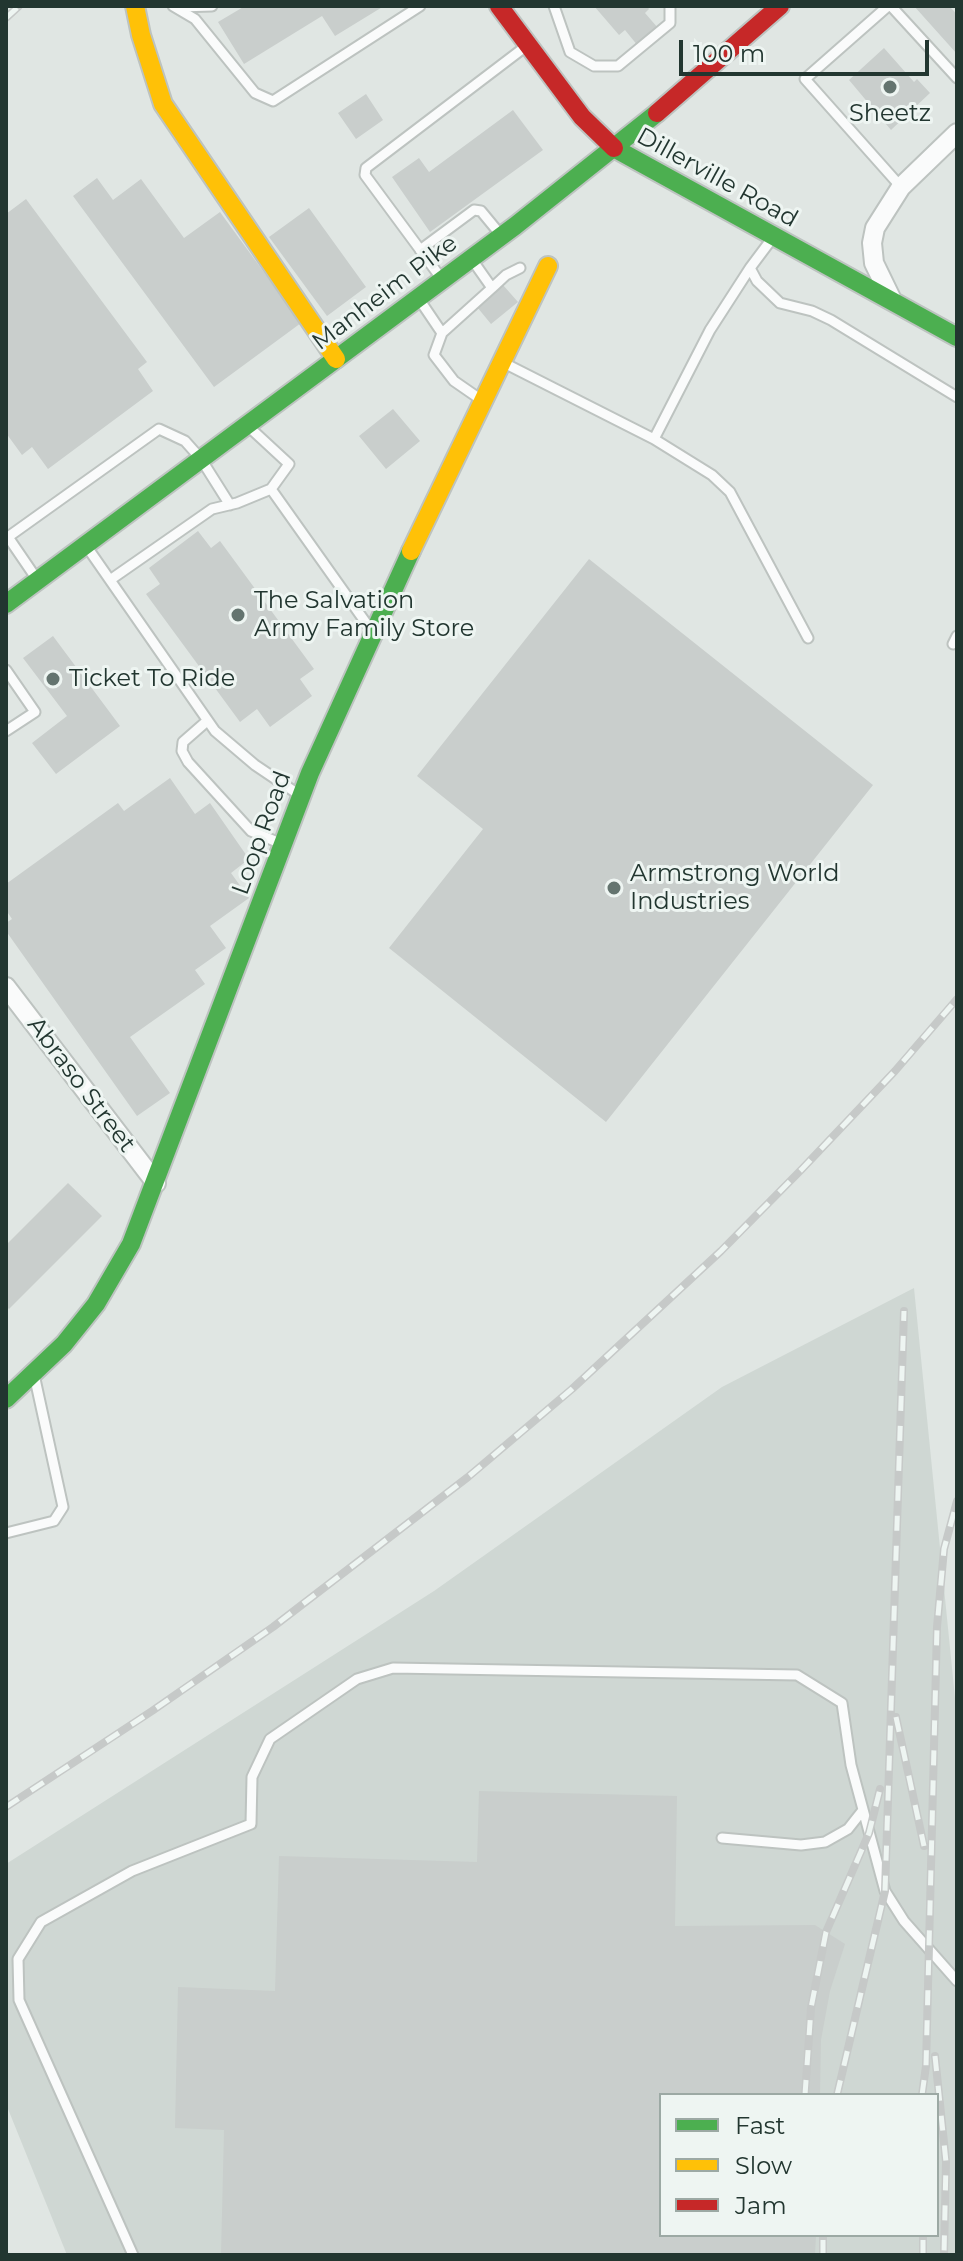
<!DOCTYPE html>
<html>
<head>
<meta charset="utf-8">
<style>
  body { margin:0 }
  #map { position:relative; width:963px; height:2261px; overflow:hidden; background:#e0e6e3; font-family:Montserrat,sans-serif }
  canvas { display:block }
  .frame { position:absolute; inset:0; border:8px solid #223630; pointer-events:none }
  .legend { position:absolute; left:659px; top:2093px; width:280px; height:144px; box-sizing:border-box; background:#eef5f2; border:2px solid #9ca9a4; margin:0; padding:10px 14px; list-style:none; font-size:24px; color:#223630 }
  .legend li { display:flex; align-items:center; gap:16px; height:40px }
  .legend b { width:40px; border:2px solid #9ca9a4 }
  .scale { position:absolute; left:679px; top:40px; width:250px; height:36px; box-sizing:border-box; border:4px solid #223630; border-top:0; padding-left:10px; font-size:24px; line-height:28px; white-space:nowrap; color:#223630; -webkit-text-stroke:6px #eef5f2; paint-order:stroke }
</style>
</head>
<body>
<div id="map">
<canvas width="963" height="2261"></canvas>
<div class="frame"></div>
<ul class="legend">
<li><b style="height:10px;background:#4caf50"></b>Fast</li>
<li><b style="height:10px;background:#ffc107"></b>Slow</li>
<li><b style="height:10px;background:#c62828"></b>Jam</li>
</ul>
<div class="scale">100 m</div>
</div>
<script>
const c = document.querySelector('canvas').getContext('2d');
c.lineJoin = 'round';
function fill(path, color) { c.fillStyle = color; c.fill(path, 'evenodd'); }
const toPath = rows => new Path2D(rows.map(r => 'M' + r).join(''));
function trace(path, color, width, dash) { c.strokeStyle = color; c.lineWidth = width; c.lineCap = dash ? 'butt' : 'round'; c.setLineDash(dash || []); c.stroke(path); }
function label(font, color, halo, rows, align = 'center') {
  c.font = font + ' Montserrat,sans-serif'; c.lineWidth = 6; c.setLineDash([]); c.textBaseline = 'middle'; c.strokeStyle = halo; c.fillStyle = color; for (const [text, x, y, turn = 0] of rows) {
    c.save(); c.translate(x, y); c.rotate((+turn || 0) * Math.PI / 180); c.textAlign = isNaN(turn) ? turn : align; if (halo) c.strokeText(text, 0, 0); c.fillText(text, 0, 0); c.restore();
  }
}
fill(toPath([
  [914,1288,957,1718,957,2255,67,2255,6,2104,6,1864,434,1591,722,1387],
  [661,2095,937,2095,937,2235,661,2235]
]), '#cfd7d3');
fill(toPath([
  [245,6,384,6,335,36,322,16,244,64,218,22],
  [594,6,647,6,649,9,645,13,658,28,638,46,625,30,619,35],
  [914,6,949,6,954,11,957,16,957,54],
  [884,48,914,82,917,79,930,93,891,130,849,80],
  [366,94,383,120,356,139,338,113],
  [513,110,543,150,430,232,392,177,419,158,429,172],
  [97,178,113,200,141,179,184,238,220,212,301,323,214,387,73,196],
  [26,199,147,362,138,369,153,391,48,469,32,447,22,455,6,433,6,214],
  [309,208,366,287,327,316,269,237],
  [503,285,518,302,491,324,477,307],
  [393,409,420,441,386,469,359,436],
  [198,531,211,548,220,541,314,669,300,679,312,696,270,727,257,709,240,722,146,594,160,584,149,568],
  [589,559,873,785,606,1122,389,948,483,829,417,776],
  [53,636,120,726,56,774,32,743,67,716,23,658],
  [170,778,195,814,210,803,249,859,231,873,249,898,210,926,226,948,195,970,205,984,130,1037,170,1093,137,1116,6,931,6,923,12,919,6,910,6,884,118,803,124,811],
  [68,1183,102,1216,9,1309,6,1306,6,1245],
  [479,1791,677,1796,675,1926,815,1925,845,1944,830,1991,821,2040,820,2095,661,2095,661,2235,816,2235,815,2255,221,2255,224,2130,175,2128,178,1987,275,1991,279,1856,477,1862]
]), '#c9cecc');
const lane = toPath([
  [173,6,195,19,255,93,273,101,420,6],
  [554,6,570,52,594,66,618,66,670,23,670,6],
  [888,6,805,79,901,187],
  [891,6,957,78],
  [179,7,212,6],
  [771,240,750,268,757,281,780,303,812,311,831,320,957,397],
  [420,250,474,210,481,211,500,234],
  [473,261,492,288,442,333,434,355,454,381,480,399],
  [441,278,365,175,366,168,525,47],
  [492,288,506,275,520,268],
  [419,299,442,333],
  [504,363,654,439,710,330,750,268],
  [654,439,712,475,730,492,808,638],
  [271,489,371,630],
  [87,547,215,731,255,765,298,794],
  [36,578,8,537,159,429,185,441,201,459,230,505],
  [110,580,212,509,237,503,271,489,289,464,249,427],
  [953,644,957,636],
  [6,670,35,712,6,731],
  [207,721,183,742,182,751,188,762,251,831,282,844],
  [6,1533,54,1521,63,1507,35,1379],
  [722,1838,801,1845,825,1842,848,1829,863,1810],
  [133,2255,19,2000,18,1959,41,1922,132,1871,251,1824,252,1777,270,1739,357,1679,393,1668,797,1675,842,1703,851,1765,885,1891,904,1921,957,1981]
]);
const street = toPath([
  [891,298,874,263,872,243,875,228,901,187,957,133],
  [6,987,156,1183]
]);
const fast = toPath([
  [614,148,957,337],
  [6,604,515,226,657,113],
  [6,1399,64,1344,96,1304,131,1244,310,773,411,551]
]);
const slow = toPath([
  [135,6,141,35,163,104,336,359],
  [411,551,548,266]
]);
const jam = toPath([
  [499,6,582,117,614,148],
  [657,113,780,6]
]);
trace(lane, '#bdc3c0', 13);
trace(street, '#bdc3c0', 22);
trace(fast, '#bdc3c0', 22);
trace(slow, '#bdc3c0', 22);
trace(jam, '#bdc3c0', 22);
trace(lane, '#fafbfb', 9);
trace(street, '#fafbfb', 18);
trace(fast, '#4caf50', 18);
trace(slow, '#ffc107', 18);
trace(jam, '#c62828', 18);
const rail = toPath([
  [6,18,19,6],
  [896,1717,924,1846],
  [6,1807,152,1711,273,1627,468,1477,572,1389,721,1251,802,1169,895,1071,957,999],
  [935,2056,946,2162,944,2255],
  [805,2095,811,2008,826,1932,869,1833,880,1789],
  [837,2095,885,1891,904,1311],
  [922,2095,926,2066,937,1627,944,1549,957,1501],
  [823,2255,823,2235],
  [923,2255,923,2235]
]);
trace(rail, '#c6c9c8', 8);
trace(rail, '#eef5f2', 5, [15]);
for (const [x, y, r, color] of [
  [890,87,8,"#64746f"],
  [238,615,8,"#64746f"],
  [53,679,8,"#64746f"],
  [614,888,8,"#64746f"]
]) { const dot = new Path2D(); dot.arc(x, y, r, 0, 2 * Math.PI); c.fillStyle = color; c.fill(dot); trace(dot, '#eef5f2', 3); }
label('24px', '#223630', '#eef5f2', [
  ["Sheetz",890,114,"center"],
  ["The Salvation",254,601],
  ["Army Family Store",254,629],
  ["Ticket To Ride",69,679],
  ["Armstrong World",630,874],
  ["Industries",630,902]
], 'left');
label('24px', '#223630', '#eef5f2', [
  ["Dillerville Road",717,178,29],
  ["Manheim Pike",385,293,-37],
  ["Loop Road",262,833,-70],
  ["Abraso Street",81,1085,53]
]);
</script>
</body>
</html>
